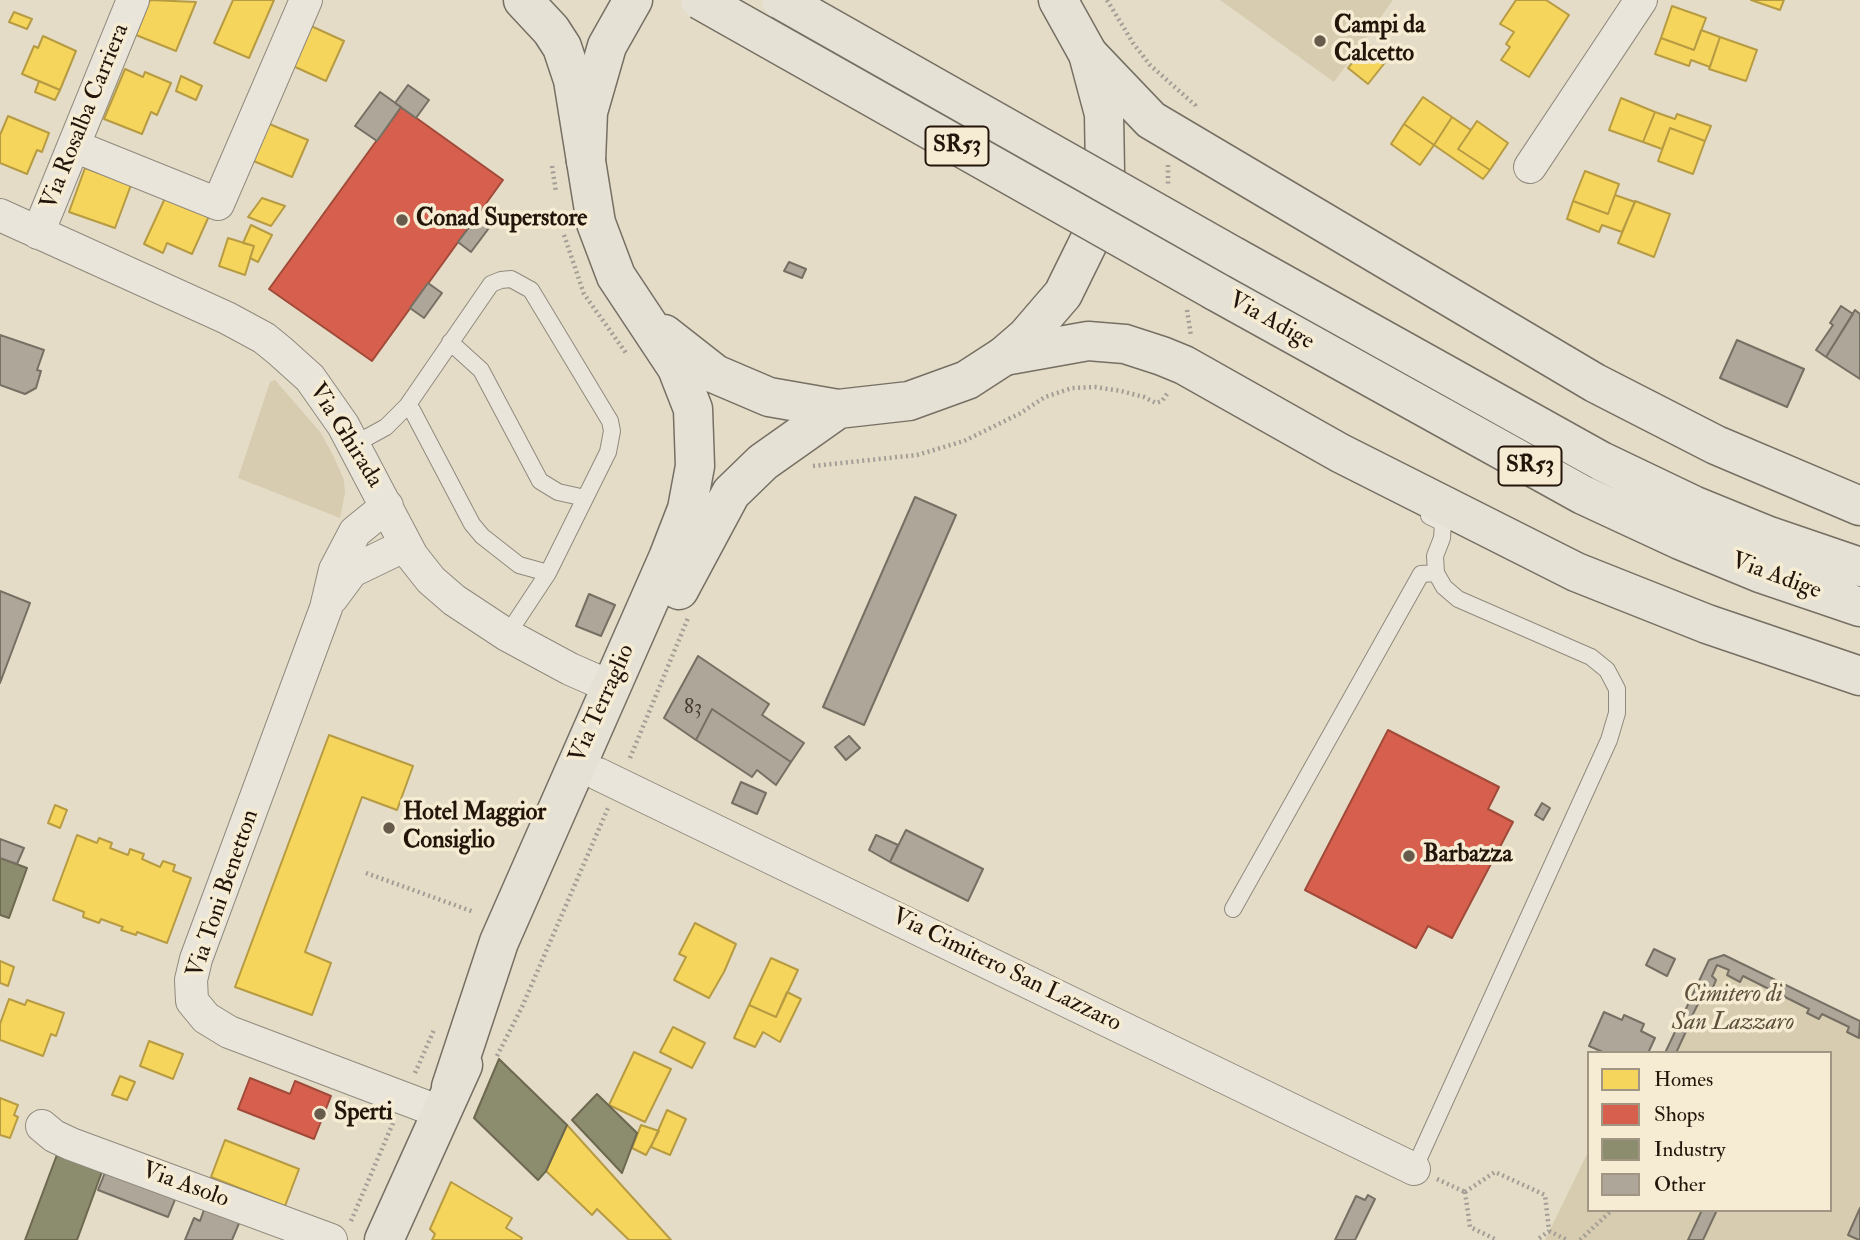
<!DOCTYPE html>
<html>
<head>
<meta charset="utf-8">
<style>
  body { margin:0 }
  #map { position:relative; width:1860px; height:1240px; overflow:hidden; background:#e4dcc7; font-family:"IM FELL Double Pica",serif }
  canvas { display:block }
  .legend { position:absolute; left:1587px; top:1051px; width:245px; height:161px; box-sizing:border-box; background:#f5ecd3; border:2px solid #a19683; margin:0; padding:9px 12px; list-style:none; font-size:21px; color:#24150a }
  .legend li { display:flex; align-items:center; gap:14px; height:35px }
  .legend b { width:35px; border:2px solid #a19683 }
</style>
</head>
<body>
<div id="map">
<canvas width="1860" height="1240"></canvas>
<ul class="legend">
<li><b style="height:19px;background:#f6d55c"></b>Homes</li>
<li><b style="height:19px;background:#d6604d"></b>Shops</li>
<li><b style="height:19px;background:#8c8c6e"></b>Industry</li>
<li><b style="height:19px;background:#aea799"></b>Other</li>
</ul>
</div>
<script>
const c = document.querySelector('canvas').getContext('2d');
c.lineJoin = 'round';
function fill(path, color) { c.fillStyle = color; c.fill(path, 'evenodd'); }
const toPath = rows => new Path2D(rows.map(r => 'M' + r).join(''));
function trace(path, color, width, dash) { c.strokeStyle = color; c.lineWidth = width; c.lineCap = dash ? 'butt' : 'round'; c.setLineDash(dash || []); c.stroke(path); }
function label(font, color, halo, rows, align = 'center') {
  c.font = font + ' "IM FELL Double Pica",serif'; c.lineWidth = 7; c.setLineDash([]); c.textBaseline = 'middle'; c.strokeStyle = halo; c.fillStyle = color; for (const [text, x, y, turn = 0] of rows) {
    c.save(); c.translate(x, y); c.rotate((+turn || 0) * Math.PI / 180); c.textAlign = isNaN(turn) ? turn : align; if (halo) c.strokeText(text, 0, 0); c.fillText(text, 0, 0); c.restore();
  }
}
fill(toPath([
  [1220,0,1393,0,1334,82],
  [275,380,321,433,334,457,344,480,345,493,340,518,238,478,270,382],
  [1724,955,1860,1021,1860,1240,1545,1240,1589,1150,1589,1210,1830,1210,1830,1053,1664,1053,1709,960]
]), '#d7ccb0');
const homes = toPath([
  [150,0,196,2,176,51,136,35,150,0],
  [233,0,274,0,249,58,214,43,233,0],
  [1516,0,1546,0,1569,15,1529,77,1501,60,1510,47,1506,44,1514,32,1500,24,1516,0],
  [1751,0,1784,0,1780,10,1751,0],
  [1672,6,1706,18,1694,50,1661,38,1672,6],
  [14,12,32,19,27,29,9,22,14,12],
  [311,26,344,41,326,81,293,66,311,26],
  [1701,30,1720,37,1710,67,1691,60,1689,66,1655,54,1661,38,1694,50,1701,30],
  [43,36,76,51,60,90,22,74,34,46,38,48,43,36],
  [1720,37,1757,50,1746,81,1709,69,1720,37],
  [1367,44,1387,60,1368,84,1348,68,1367,44],
  [125,69,143,77,145,72,171,83,157,115,151,112,142,134,104,119,125,69],
  [181,76,202,86,196,100,176,91,181,76],
  [39,81,60,90,55,100,35,92,39,81],
  [1423,97,1452,117,1434,145,1404,124,1423,97],
  [1621,98,1655,112,1643,142,1609,130,1621,98],
  [1655,112,1675,119,1677,114,1711,126,1705,141,1670,128,1662,149,1643,142,1655,112],
  [8,116,49,133,42,152,37,150,27,174,0,163,0,135,8,116],
  [1452,117,1471,130,1458,149,1490,170,1483,179,1434,145,1452,117],
  [1477,121,1508,143,1490,170,1458,149,1477,121],
  [267,123,308,140,292,177,251,160,267,123],
  [1404,124,1434,145,1420,165,1391,144,1404,124],
  [1670,128,1705,141,1693,174,1658,161,1670,128],
  [85,168,131,185,115,228,69,212,85,168],
  [1585,171,1619,184,1608,214,1573,201,1585,171],
  [1615,195,1635,202,1622,232,1602,225,1599,232,1567,219,1573,201,1608,214,1615,195],
  [166,196,209,216,192,254,167,243,163,253,144,244,166,196],
  [262,198,285,206,271,226,248,217,262,198],
  [1635,201,1670,214,1654,257,1618,243,1635,201],
  [251,225,272,235,258,262,250,258,254,246,243,243,251,225],
  [228,238,254,246,245,275,219,266,228,238],
  [329,735,413,766,397,810,362,797,305,952,331,963,312,1015,235,987,329,735],
  [55,805,67,810,60,828,48,823,55,805],
  [77,835,97,843,99,838,112,843,110,848,128,855,130,849,144,854,142,859,160,867,163,861,175,865,173,871,191,878,167,943,137,932,136,935,121,930,123,927,101,919,99,923,83,917,84,912,53,900,77,835],
  [695,923,736,944,724,972,709,998,674,980,686,957,679,954,695,923],
  [771,958,798,970,776,1017,749,1005,771,958],
  [0,961,14,967,8,986,0,983,0,961],
  [787,992,801,999,780,1042,763,1032,755,1047,734,1038,749,1005,776,1017,787,992],
  [9,999,25,1005,27,1000,64,1013,56,1036,51,1034,43,1056,0,1040,0,1024,9,999],
  [673,1027,705,1043,692,1068,660,1052,673,1027],
  [149,1041,183,1054,173,1079,140,1066,149,1041],
  [634,1052,671,1069,645,1122,609,1105,634,1052],
  [120,1076,135,1082,127,1100,112,1095,120,1076],
  [0,1098,18,1105,14,1115,18,1117,10,1138,0,1135,0,1098],
  [667,1110,686,1119,670,1155,651,1147,667,1110],
  [567,1125,671,1240,629,1240,597,1209,592,1215,546,1171,567,1125],
  [641,1125,659,1131,646,1155,632,1148,641,1125],
  [225,1140,299,1169,285,1206,211,1177,225,1140],
  [451,1182,512,1218,506,1228,522,1238,521,1240,432,1240,435,1234,430,1229,451,1182]
]);
fill(homes, '#f6d55c');
trace(homes, '#b79b43', 2);
const shops = toPath([
  [401,107,503,180,372,361,269,289,401,107],
  [1388,730,1499,787,1488,809,1513,822,1452,938,1428,926,1416,948,1305,890,1388,730],
  [250,1078,290,1094,295,1081,331,1096,314,1139,238,1109,250,1078]
]);
fill(shops, '#d6604d');
trace(shops, '#a14a39', 2);
const industry = toPath([
  [0,858,27,868,9,918,0,915,0,858],
  [499,1059,567,1125,546,1171,538,1180,474,1118,499,1059],
  [597,1094,637,1133,622,1173,572,1120,597,1094],
  [58,1152,103,1169,77,1240,25,1240,58,1152]
]);
fill(industry, '#8c8c6e');
trace(industry, '#6d6850', 2);
const building = toPath([
  [408,85,429,100,416,118,395,103,408,85],
  [380,92,401,107,377,141,355,126,380,92],
  [476,218,489,228,471,252,458,242,476,218],
  [789,262,806,269,802,278,784,271,789,262],
  [428,283,442,293,424,318,410,308,428,283],
  [1841,306,1853,314,1826,357,1816,350,1833,325,1830,323,1841,306],
  [1855,310,1860,314,1860,379,1826,357,1855,310],
  [0,335,44,350,37,370,41,371,36,388,25,394,0,385,0,335],
  [1737,340,1804,369,1787,407,1720,378,1737,340],
  [915,497,956,515,864,725,823,707,915,497],
  [0,591,30,603,0,683,0,591],
  [589,594,615,605,601,636,576,626,589,594],
  [698,656,769,704,762,715,804,743,791,762,712,709,696,740,664,718,698,656],
  [712,709,791,762,776,785,757,770,752,777,696,740,712,709],
  [849,736,860,748,846,760,835,747,849,736],
  [741,782,766,793,757,814,732,803,741,782],
  [1542,803,1550,808,1543,820,1535,815,1542,803],
  [906,830,983,869,968,901,890,862,906,830],
  [876,835,898,845,890,862,869,850,876,835],
  [0,839,24,848,17,864,0,858,0,839],
  [1654,949,1675,959,1667,976,1646,965,1654,949],
  [1724,955,1860,1021,1859,1038,1847,1032,1849,1027,1822,1014,1819,1019,1807,1013,1809,1009,1781,995,1778,1000,1767,995,1769,989,1743,976,1740,982,1727,975,1729,970,1717,965,1712,976,1716,980,1712,990,1706,988,1692,1016,1699,1020,1694,1030,1688,1027,1676,1053,1665,1053,1709,960,1724,955],
  [1604,1012,1622,1020,1624,1015,1644,1024,1641,1031,1655,1038,1648,1053,1605,1053,1589,1046,1604,1012],
  [106,1170,176,1197,168,1217,98,1190,106,1170],
  [1368,1195,1375,1199,1355,1240,1335,1240,1356,1196,1365,1200,1368,1195],
  [205,1207,240,1221,232,1240,185,1240,194,1218,200,1221,205,1207],
  [1860,1208,1860,1240,1859,1240,1848,1235,1860,1208],
  [1702,1210,1717,1210,1703,1240,1688,1240,1702,1210]
]);
fill(building, '#aea799');
trace(building, '#766f63', 2);
const lane = toPath([
  [450,342,481,370,540,481,558,492,585,498],
  [407,406,412,410,472,524,482,536,519,565,548,573],
  [355,444,386,427,407,406,491,284,501,280,511,279,531,290,610,421,612,431,608,452,548,573,507,635],
  [1233,909,1421,574,1436,573],
  [1414,1169,1609,740,1617,713,1617,689,1607,670,1591,657,1458,599,1444,587,1436,573,1435,556,1442,538,1443,523,1429,516]
]);
const street = toPath([
  [74,146,218,204,306,0],
  [1530,167,1641,0],
  [0,215,227,318,264,338,280,351,310,378,343,425,412,556,431,580,454,600,507,635,570,669,611,687],
  [38,233,133,0],
  [387,506,355,532,335,570,326,608,196,959,191,980,192,1001,206,1018,229,1032,440,1112],
  [332,598,352,571,406,545],
  [598,774,1414,1169],
  [42,1126,54,1136,71,1144,331,1240]
]);
const primary = toPath([
  [664,334,715,374,769,397,838,409,909,401,967,380,1004,356,1026,337,1063,294,1090,239,1105,172,1104,114,1088,54,1058,0],
  [679,590,731,493,763,462,838,409],
  [451,1087,499,942,668,558,687,509,695,466,693,409,677,368,616,276,596,223,586,161,588,112,607,46,633,0],
  [384,1240,463,1065]
]);
const highway = toPath([
  [523,0,551,30,562,47,573,80,586,161],
  [1088,54,1151,120,1595,383,1716,445,1860,506],
  [1235,257,1601,461,1693,505,1769,536,1860,567],
  [1215,291,1583,495,1680,540,1760,573,1860,607],
  [1004,356,1088,341,1125,344,1162,356,1184,365,1340,453,1576,572,1707,624,1860,676]
]);
trace(lane, '#908a7d', 18);
trace(street, '#908a7d', 34);
trace(primary, '#766f63', 41);
trace(highway, '#766f63', 41);
trace(toPath([
  [1107,0,1133,43,1150,65,1195,105,1196,109],
  [1168,165,1168,184],
  [552,166,556,192],
  [564,235,584,294,626,353],
  [1187,310,1191,336],
  [813,466,917,455,964,441,1019,414,1045,397,1072,388,1095,387,1121,391,1144,397,1156,403,1162,401,1169,391],
  [630,758,688,618],
  [366,873,474,912],
  [497,1056,522,1007,608,808],
  [415,1073,434,1030],
  [1437,1179,1465,1192],
  [1465,1192,1495,1172,1545,1195,1549,1231,1537,1240],
  [1465,1192,1470,1227,1497,1240],
  [351,1221,393,1123],
  [1549,1231,1567,1240],
  [1580,1240,1612,1210]
]), '#a39e96', 4.5, [2, 3.5]);
trace(lane, '#e9e5db', 16);
trace(street, '#e9e5db', 32);
trace(primary, '#e5e1d5', 38);
trace(highway, '#e5e1d5', 38);
const highwayBridge = toPath([
  [700,0,1215,291],
  [781,0,1235,257]
]);
trace(highwayBridge, '#766f63', 41, []);
trace(highwayBridge, '#e5e1d5', 38);
for (const [x, y, r, color] of [
  [1320,41,7,"#675b4c"],
  [402,220,7,"#675b4c"],
  [389,828,7,"#675b4c"],
  [1409,856,7,"#675b4c"],
  [320,1114,7,"#675b4c"]
]) { const dot = new Path2D(); dot.arc(x, y, r, 0, 2 * Math.PI); c.fillStyle = color; c.fill(dot); trace(dot, '#f5ecd3', 2.5); }
label('21px', '#463a2e', null, [
  ["83",693,708]
]);
for (const [x, y, w] of [
  [957,146,63],
  [1530,466,63]
]) { const box = new Path2D(); box.roundRect(x - w / 2, y - 19.5, w, 39, 5); c.fillStyle = '#f5ecd3'; c.fill(box); trace(box, '#24150a', 2); }
label('bold 23px', '#24150a', null, [
  ["SR53",957,146],
  ["SR53",1530,466]
]);
label('bold 24px', '#24150a', '#f5ecd3', [
  ["Campi da",1334,27],
  ["Calcetto",1334,55],
  ["Conad Superstore",416,220],
  ["Hotel Maggior",403,814],
  ["Consiglio",403,842],
  ["Barbazza",1423,856],
  ["Sperti",334,1114]
], 'left');
label('24px', '#24150a', '#f5ecd3', [
  ["Via Rosalba Carriera",86,117,-68],
  ["Via Adige",1271,322,29],
  ["Via Ghirada",345,436,58],
  ["Via Adige",1776,577,20],
  ["Via Terraglio",603,704,-66],
  ["Via Toni Benetton",224,894,-71],
  ["Via Cimitero San Lazzaro",1006,971,26],
  ["Via Asolo",185,1186,20]
]);
label('italic 24px', '#5f503d', '#f5ecd3', [
  ["Cimitero di",1733,996],
  ["San Lazzaro",1733,1024]
]);
</script>
</body>
</html>
